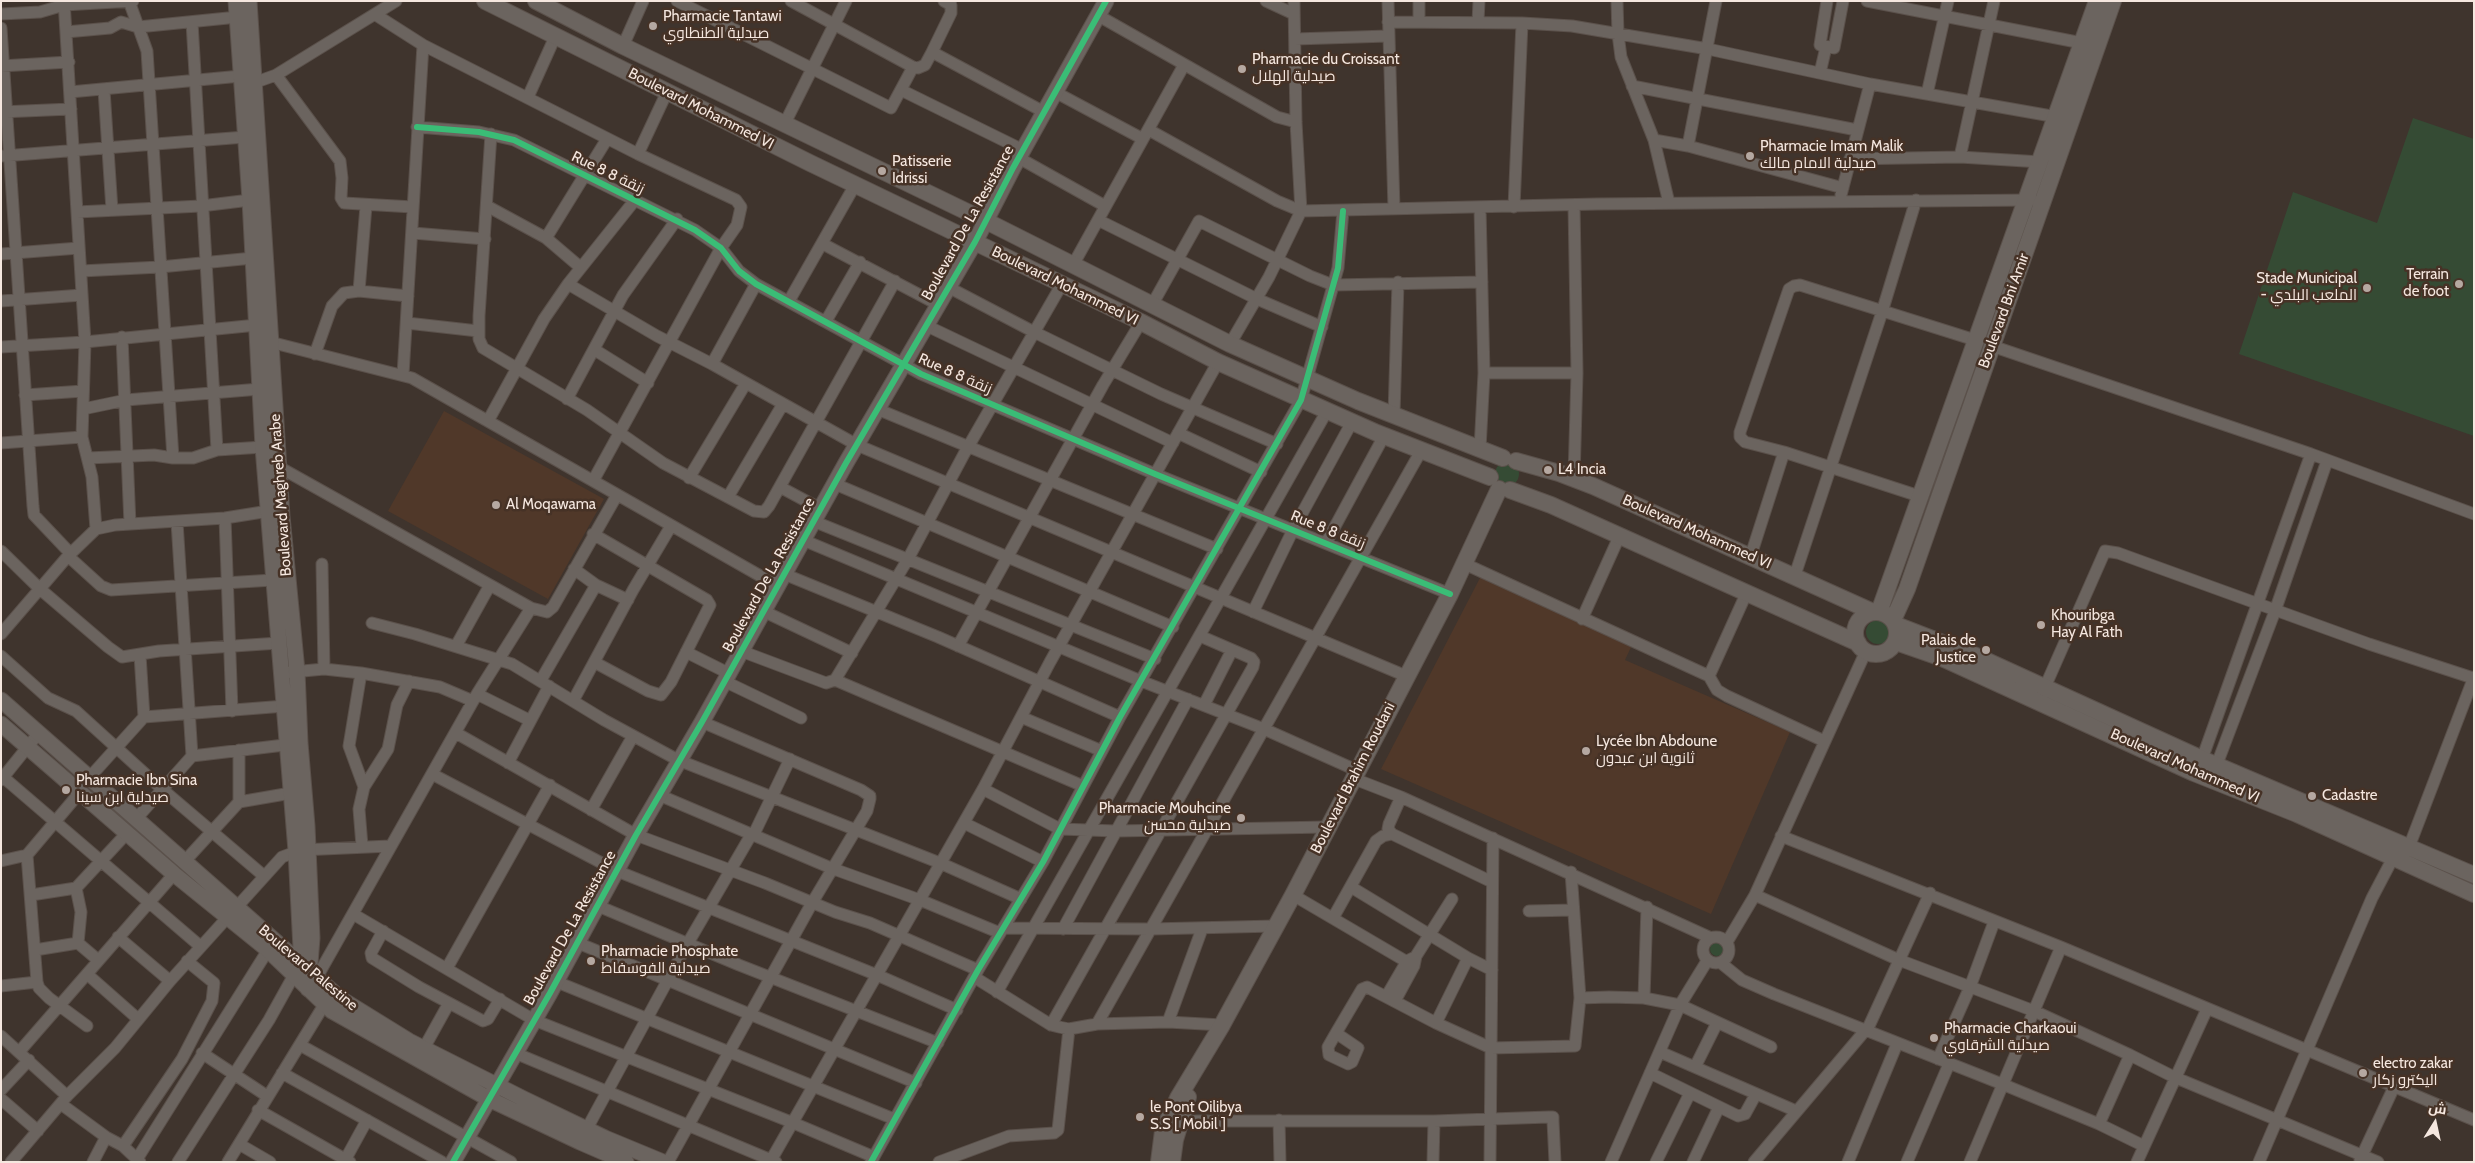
<!DOCTYPE html>
<html>
<head>
<meta charset="utf-8">
<style>
  body { margin:0 }
  #map { position:relative; width:2475px; height:1163px; overflow:hidden; background:#3f342d; font-family:Cabin,Cairo,sans-serif }
  canvas { display:block }
  .frame { position:absolute; inset:0; border:2px solid #f5e7df; pointer-events:none }
  .north { position:absolute; left:2410px; top:1098px; width:50px; height:50px; -webkit-text-stroke:4px #463226; paint-order:stroke; rotate:10deg; font-size:14px; font-weight:700; line-height:20px; text-align:center; color:#f5e7df }
  .north::after { content:''; display:block; margin:auto; width:18px; height:22px; background:#f5e7df; clip-path:polygon(50% 0,100% 100%,50% 72%,0 100%) }
</style>
</head>
<body>
<div id="map">
<canvas width="2475" height="1163"></canvas>
<div class="frame"></div>
<div class="north">ش</div>
</div>
<script>
const c = document.querySelector('canvas').getContext('2d');
c.lineJoin = 'round';
function fill(path, color) { c.fillStyle = color; c.fill(path, 'evenodd'); }
const toPath = rows => new Path2D(rows.map(r => 'M' + r).join(''));
function trace(path, color, width, dash) { c.strokeStyle = color; c.lineWidth = width; c.lineCap = dash ? 'butt' : 'round'; c.setLineDash(dash || []); c.stroke(path); }
function label(font, color, halo, rows, align = 'center') {
  c.font = font + ' Cabin,Cairo,sans-serif'; c.lineWidth = 5; c.setLineDash([]); c.textBaseline = 'middle'; c.strokeStyle = halo; c.fillStyle = color; for (const [text, x, y, turn = 0] of rows) {
    c.save(); c.translate(x, y); c.rotate((+turn || 0) * Math.PI / 180); c.textAlign = isNaN(turn) ? turn : align; if (halo) c.strokeText(text, 0, 0); c.fillText(text, 0, 0); c.restore();
  }
}
fill(toPath([
  [444,411,604,499,548,599,388,511],
  [1481,576,1632,645,1625,660,1790,732,1711,914,1381,769]
]), '#503829');
fill(toPath([
  [2413,118,2474,139,2474,436,2239,354,2293,192,2377,223],
  '1495 474a12 12 0 1 1 24 0a12 12 0 1 1-24 0Z',
  '1866 632a12 12 0 1 1 24 0a12 12 0 1 1-24 0Z',
  '1710 949a7 7 0 1 1 14 0a7 7 0 1 1-14 0Z'
]), '#354b34');
const minor = toPath([
  [64,1,85,342,82,437,92,477,96,529],
  [129,1,147,51,173,458],
  [677,1,891,108,913,67,791,1],
  [944,1,951,5,951,13,932,52,1044,112],
  [1266,1,1294,14],
  [1388,1,1394,209],
  [1419,1,1419,22],
  [1617,1,1618,34,1621,57,1654,140,1669,203],
  [1827,1,1820,45,1834,48,1843,1],
  [1867,1,2082,43],
  [1,14,40,12,64,5,133,1],
  [376,15,423,45,638,154,736,200,741,207,737,225,721,248,593,481],
  [1099,16,1277,117,1296,122],
  [192,22,217,450],
  [1388,22,1522,23,1514,207],
  [1478,22,1479,1],
  [1522,23,1572,26,1708,49,1870,84,2057,117],
  [1,28,33,506,34,515,71,554],
  [66,32,110,28,121,22,138,27,238,17],
  [1295,39,1388,36],
  [623,46,643,1],
  [1,66,69,62],
  [913,67,918,68,925,65,932,52],
  [1820,73,1826,47],
  [276,75,340,161,342,178,341,198,344,203,413,207],
  [248,85,276,75,396,1],
  [1632,86,1857,130],
  [104,90,112,210],
  [901,90,1023,150],
  [70,92,241,76],
  [1055,92,1143,139],
  [1927,94,1948,1],
  [528,97,555,37],
  [1,112,71,109],
  [785,123,846,1],
  [417,127,479,132,514,140,695,230,721,248,739,271,756,284,921,374,1155,474,1450,594],
  [1149,130,1277,201,1301,211,1597,204,2032,200],
  [491,134,479,316,479,339,483,348,587,410,663,463,754,511,764,512,769,506,895,281],
  [1654,140,1688,146,1843,188],
  [1688,146,1716,1],
  [638,154,667,92],
  [3,156,245,137],
  [1960,157,1994,1],
  [1019,158,1105,206],
  [1850,159,1960,157,2041,162],
  [1841,195,1870,84],
  [487,206,546,238,580,267],
  [77,212,201,206,250,200],
  [1098,220,1257,299,1322,327],
  [413,233,485,239],
  [546,238,607,139],
  [823,244,937,304],
  [1,254,79,248],
  [1073,265,1184,65],
  [81,271,160,267,253,258],
  [568,284,635,200],
  [948,287,1034,332,1161,394,1277,444],
  [359,291,366,206],
  [1,301,82,295],
  [789,301,855,185],
  [1152,305,1199,221,1310,276,1333,285,1482,282],
  [826,321,860,262],
  [407,323,478,331],
  [925,325,1173,443],
  [122,337,130,524],
  [264,342,270,342,412,378,778,586],
  [1230,344,1269,277,1301,211,1296,122,1294,1],
  [1992,346,2311,454,2474,514],
  [1,347,85,342,257,325],
  [595,350,648,383],
  [315,354,332,306,344,293,359,291,408,296],
  [712,364,756,284],
  [1484,373,1577,373],
  [403,375,423,45],
  [25,395,83,391],
  [567,399,623,295,677,219],
  [83,409,126,400,260,389],
  [877,409,1217,549],
  [1394,415,1398,282],
  [488,421,544,319,568,284,657,336,712,364,857,445,1406,676],
  [1178,433,1261,472],
  [1,443,82,437],
  [1480,449,1484,373,1480,208],
  [88,458,154,455,173,458,193,458,217,450,263,447],
  [279,467,531,608,477,694,317,977],
  [689,478,746,383],
  [1574,478,1577,373,1574,205],
  [835,484,1173,627],
  [780,487,821,509],
  [728,497,783,404],
  [1922,497,1784,452,1745,442,1740,437,1740,432,1789,289,1794,286,1800,285,1975,340],
  [225,518,232,711],
  [813,521,1155,659],
  [177,522,192,756],
  [593,534,707,600,710,605,671,682,661,695,648,691,594,662],
  [803,540,1141,681,1264,729,1356,770],
  [1326,543,1384,436],
  [1,551,40,589,108,647,122,657,159,651,279,643],
  [1751,555,1784,452],
  [68,556,101,586,111,590,273,580],
  [322,564,324,669],
  [1465,564,1709,676,1717,690,1727,696,1824,741],
  [574,569,596,585,628,600],
  [784,574,938,637,1120,717],
  [1795,575,1882,312,1916,200],
  [531,608,547,612,553,607,617,495],
  [763,611,852,653],
  [1253,612,1293,530,1352,422],
  [1582,619,1619,537],
  [372,623,415,634,512,664,604,720,678,760,940,863,1021,899],
  [1,634,68,556,96,529,115,525,225,518,269,511],
  [456,646,490,585],
  [958,646,1103,385,1141,322],
  [741,651,826,683,835,680,908,559,964,454,1062,284],
  [686,652,728,673],
  [140,655,144,717],
  [1,656,48,698,76,711,163,790,264,876],
  [282,673,324,669,361,673,440,687,473,701],
  [361,673,349,746,364,787],
  [1709,676,1747,592],
  [541,680,596,585],
  [835,680,1083,786],
  [724,681,801,718],
  [2045,687,2105,551,2118,553,2369,644,2473,678],
  [477,694,529,720],
  [573,701,633,590,671,526],
  [1204,705,1232,650],
  [1021,717,1102,751],
  [456,733,636,835,765,883,835,912,870,923,978,970],
  [2202,759,2311,454],
  [508,763,549,686],
  [2217,764,2275,611,2327,461],
  [432,774,617,871,877,975,957,1010],
  [3,777,200,946],
  [89,778,144,717,285,706],
  [1352,778,1401,797,1711,938],
  [1,780,38,734],
  [983,789,1060,829,1116,831,1327,827],
  [659,795,831,868,920,900,1000,933],
  [1401,797,1389,824,1388,829,1392,834,1492,882],
  [239,802,239,750],
  [591,810,633,736],
  [136,819,192,756,293,744],
  [964,823,1043,862],
  [753,836,790,759],
  [1781,836,2061,947,2474,1120],
  [362,846,359,809,364,787,388,749,397,705,409,681],
  [2409,847,2474,677],
  [27,855,37,982],
  [1,861,27,855,81,791],
  [184,862,239,802,291,793],
  [1571,872,1580,998],
  [1351,887,1468,958,1492,970],
  [76,888,81,912,78,943],
  [31,895,76,888,127,833],
  [1293,895,1414,966],
  [1755,895,1899,960,2034,1011,2130,1055,2174,1077,2378,1162],
  [598,906,739,965,938,1043],
  [1529,911,1573,910],
  [353,914,534,1020,791,1122,874,1157],
  [1333,918,1376,841,1383,836,1392,834],
  [1004,928,1151,929,1275,926],
  [1063,929,1188,699],
  [383,931,371,953,372,958,419,987,483,1021,488,1019,500,999],
  '1703 950a13 13 0 1 1 26 0a13 13 0 1 1-26 0Z',
  [118,937,170,981],
  [1727,942,1755,895,1866,651],
  [578,943,916,1083],
  [35,950,78,943,98,960],
  [1721,963,1742,980,1774,994,2002,1084,2099,1124,2144,1146],
  [447,968,550,785],
  [87,974,138,1019],
  [974,977,1051,1025,1059,1027,1069,1029,1097,1024,1168,1022,1222,1025],
  [557,982,894,1119],
  [1,986,37,982,39,988,49,998,87,1026],
  [997,992,1327,411],
  [1386,997,1407,961,1413,958],
  [1644,998,1647,907],
  [1395,1001,1414,966,1416,956,1452,899],
  [1168,1022,1202,929],
  [1436,1023,1468,958],
  [1097,1024,1421,451],
  [1051,1025,1253,667,1254,662,1251,658,1200,636],
  [1336,1033,1358,1048,1352,1062,1348,1064,1329,1055,1328,1047,1336,1033,1362,989,1367,987,1436,1023,1491,1048,1575,1046,1580,998,1609,997,1644,998,1680,1005,1771,1047],
  [1,1036,67,1096],
  [300,1045,511,1162],
  [424,1048,449,1003],
  [19,1052,174,874],
  [1660,1052,1796,1111],
  [202,1053,267,1096],
  [515,1053,776,1162],
  [1938,1059,1970,987,1994,922],
  [1695,1067,1717,1023],
  [282,1073,442,1162],
  [1650,1073,1738,1116,1745,1114,1756,1094],
  [1,1090,29,1060],
  [1,1099,38,1131],
  [61,1104,106,1137,123,1146,140,1162],
  [258,1110,350,1162],
  [1279,1120,1280,1162],
  [1174,1121,1434,1121,1549,1117,1553,1117,1553,1121,1555,1162],
  [2099,1124,2130,1055],
  [584,1134,688,943,751,835],
  [239,1144,270,1162],
  [123,1146,182,1059,212,1001,214,983,187,961],
  [137,1159,268,950],
  [2360,1160,2394,1087],
  [11,1162,67,1096,115,1048,170,981,282,857,301,850,390,846],
  [93,1162,106,1137],
  [178,1162,269,1020,294,975],
  [228,1162,324,1005],
  [344,1162,367,1120],
  [668,1162,812,903,867,811,870,799,870,796,861,790,702,722],
  [770,1162,983,789,1050,662,1218,362],
  [871,1162,978,970,1043,862,1120,717,1301,400,1338,268,1343,211],
  [939,1162,1009,1136,1054,1133,1058,1130,1069,1029],
  [1433,1162,1434,1121],
  [1490,1162,1493,838],
  [1611,1162,1680,1005,1707,961],
  [1656,1162,1690,1093],
  [1693,1162,1719,1107],
  [1754,1162,1869,1026,1930,893],
  [1848,1162,1897,1044],
  [1907,1162,1949,1064],
  [1970,1162,2061,947],
  [2137,1162,2207,1009],
  [2259,1162,2372,898,2393,858]
]);
const tertiary = toPath([
  [236,1,250,200,263,447,296,851,302,968],
  [249,1,282,516,297,671,300,743,307,826,312,938,308,989],
  [1,700,341,999,409,1041,524,1099,605,1138,663,1162],
  [1,724,174,874,268,950,332,1011,489,1099,580,1142,626,1162],
  [453,1162,550,993,636,835,702,722,846,463,975,242,1013,168,1106,1]
]);
const secondary = toPath([
  [485,1,810,163,1141,322,1218,362,1377,433,1490,477],
  [536,1,623,46,986,221,1230,344,1358,401,1503,458],
  [1516,461,1559,473,1593,486,1873,612],
  [1510,490,1551,505,1858,643],
  [1879,612,2097,1],
  '1855 633a21 21 0 1 1 42 0a21 21 0 1 1-42 0Z',
  [1893,620,1907,589,2113,1],
  [1896,625,1976,656,2202,759,2474,875],
  [1896,642,1942,658,2194,773,2297,814,2474,894],
  [1159,1162,1163,1131,1178,1098,1222,1025,1293,895,1450,594,1499,489],
  [1172,1162,1175,1140,1188,1097]
]);
trace(minor, '#5b514b', 13);
trace(tertiary, '#5b514b', 17);
trace(secondary, '#5b514b', 18);
trace(minor, '#6b645f', 11);
trace(tertiary, '#6b645f', 15);
trace(secondary, '#6b645f', 16);
trace(toPath([
  [417,127,479,132,514,140,695,230,721,248,739,271,756,284,921,374,1155,474,1450,594],
  [453,1162,550,993,636,835,702,722,846,463,975,242,1013,168,1106,1],
  [871,1162,978,970,1043,862,1120,717,1301,400,1338,268,1343,211]
]), '#3abd76', 6);
for (const [x, y, r, color] of [
  [653,26,5,"#b5a8a1"],
  [1242,69,5,"#b5a8a1"],
  [1750,156,5,"#b5a8a1"],
  [882,171,5,"#b5a8a1"],
  [2459,284,5,"#b5a8a1"],
  [2367,288,5,"#b5a8a1"],
  [1548,470,5,"#b5a8a1"],
  [496,505,5,"#b5a8a1"],
  [2041,625,5,"#b5a8a1"],
  [1986,650,5,"#b5a8a1"],
  [1586,751,5,"#b5a8a1"],
  [66,790,5,"#b5a8a1"],
  [2312,796,5,"#b5a8a1"],
  [1241,818,5,"#b5a8a1"],
  [591,961,5,"#b5a8a1"],
  [1934,1038,5,"#b5a8a1"],
  [2363,1073,5,"#b5a8a1"],
  [1140,1117,5,"#b5a8a1"]
]) { const dot = new Path2D(); dot.arc(x, y, r, 0, 2 * Math.PI); c.fillStyle = color; c.fill(dot); trace(dot, '#463226', 2); }
label('15px', '#f5e7df', '#463226', [
  ["Pharmacie Tantawi",663,17],
  ["صيدلية الطنطاوي",663,34],
  ["Pharmacie du Croissant",1252,60],
  ["صيدلية الهلال",1252,77],
  ["Pharmacie Imam Malik",1760,147],
  ["صيدلية الامام مالك",1760,164],
  ["Patisserie",892,162],
  ["Idrissi",892,179],
  ["Terrain",2449,275,"right"],
  ["de foot",2449,292,"right"],
  ["Stade Municipal",2357,279,"right"],
  ["- الملعب البلدي",2357,296,"right"],
  ["L4 Incia",1558,470],
  ["Al Moqawama",506,505],
  ["Khouribga",2051,616],
  ["Hay Al Fath",2051,633],
  ["Palais de",1976,641,"right"],
  ["Justice",1976,658,"right"],
  ["Lycée Ibn Abdoune",1596,742],
  ["ثانوية ابن عبدون",1596,759],
  ["Pharmacie Ibn Sina",76,781],
  ["صيدلية ابن سينا",76,798],
  ["Cadastre",2322,796],
  ["Pharmacie Mouhcine",1231,809,"right"],
  ["صيدلية محسن",1231,826,"right"],
  ["Pharmacie Phosphate",601,952],
  ["صيدلية الفوسفاط",601,969],
  ["Pharmacie Charkaoui",1944,1029],
  ["صيدلية الشرقاوي",1944,1046],
  ["electro zakar",2373,1064],
  ["اليكترو زكار",2373,1081],
  ["le Pont Oilibya",1150,1108],
  ["S.S [ Mobil ]",1150,1125]
], 'left');
label('15px', '#f5e7df', '#463226', [
  ["Boulevard Mohammed VI",701,109,27],
  ["Rue 8 8 زنقة",608,173,26],
  ["Boulevard De La Resistance",968,223,-61],
  ["Boulevard Mohammed VI",1065,286,26],
  ["Boulevard Bni Amir",2004,311,-70],
  ["Rue 8 8 زنقة",955,374,24],
  ["Boulevard Maghreb Arabe",281,495,-94],
  ["Rue 8 8 زنقة",1328,530,22],
  ["Boulevard Mohammed VI",1697,532,24],
  ["Boulevard De La Resistance",769,575,-61],
  ["Boulevard Mohammed VI",2185,766,24],
  ["Boulevard Brahim Roudani",1353,778,-63],
  ["Boulevard De La Resistance",570,928,-61],
  ["Boulevard Palestine",308,968,40]
]);
</script>
</body>
</html>
